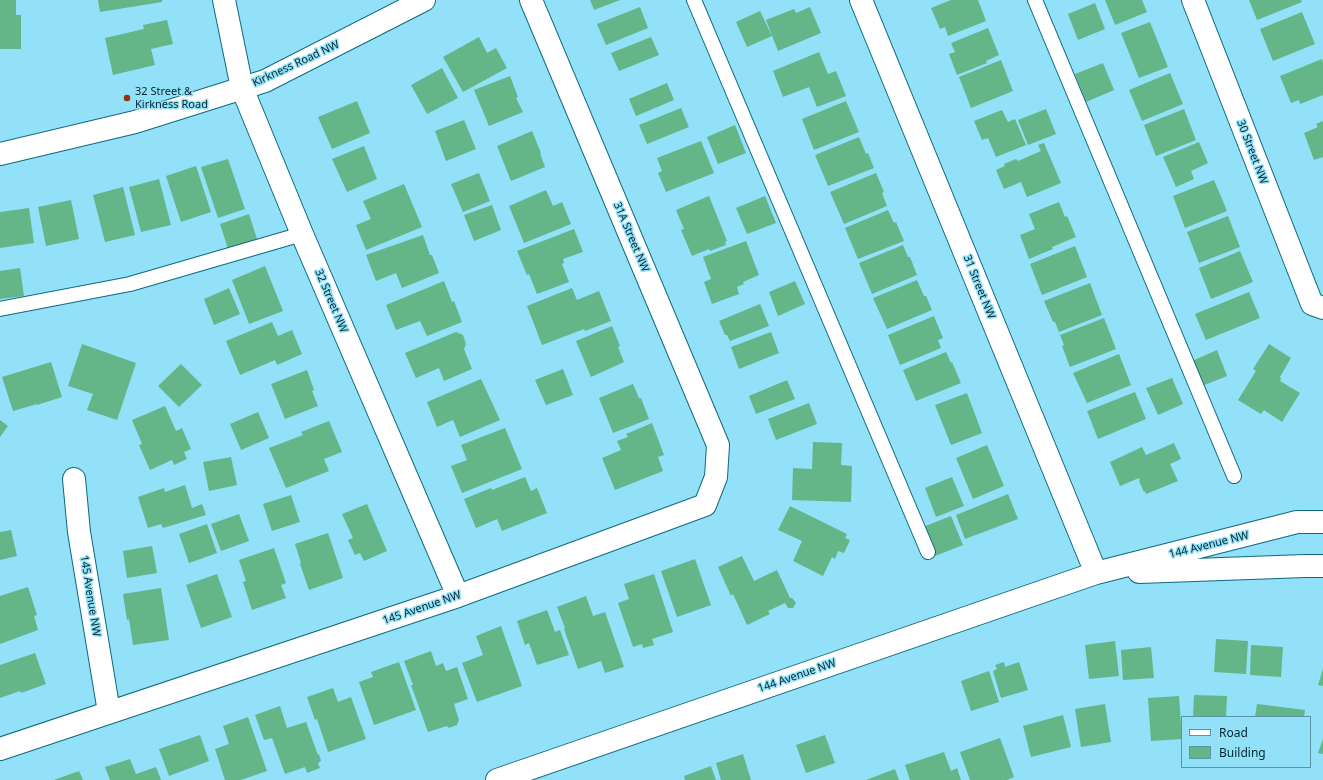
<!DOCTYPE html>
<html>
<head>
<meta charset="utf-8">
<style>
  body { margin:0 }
  #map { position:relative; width:1323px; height:780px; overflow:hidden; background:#92e1f8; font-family:"Noto Sans",sans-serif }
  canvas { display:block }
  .legend { position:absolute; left:1181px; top:716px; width:130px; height:52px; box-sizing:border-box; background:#92e1f8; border:1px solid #5996a7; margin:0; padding:5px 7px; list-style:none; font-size:12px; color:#03262e }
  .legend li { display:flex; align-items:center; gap:8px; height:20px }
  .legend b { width:20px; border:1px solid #5996a7 }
</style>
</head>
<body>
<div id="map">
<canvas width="1323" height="780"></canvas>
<ul class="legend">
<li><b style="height:5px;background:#fff"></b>Road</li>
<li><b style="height:11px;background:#64b587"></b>Building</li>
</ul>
</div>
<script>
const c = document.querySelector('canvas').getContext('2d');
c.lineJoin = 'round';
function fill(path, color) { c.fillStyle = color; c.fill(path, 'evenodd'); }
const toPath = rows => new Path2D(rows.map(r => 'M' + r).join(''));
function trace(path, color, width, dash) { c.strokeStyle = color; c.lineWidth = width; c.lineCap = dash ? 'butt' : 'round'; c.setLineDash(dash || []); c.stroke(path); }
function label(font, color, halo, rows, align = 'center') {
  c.font = font + ' "Noto Sans",sans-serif'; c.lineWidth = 3; c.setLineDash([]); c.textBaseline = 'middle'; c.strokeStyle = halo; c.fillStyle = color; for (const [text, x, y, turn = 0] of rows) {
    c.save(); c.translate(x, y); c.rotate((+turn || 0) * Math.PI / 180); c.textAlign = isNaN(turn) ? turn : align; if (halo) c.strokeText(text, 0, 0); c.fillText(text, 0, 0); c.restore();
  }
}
fill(toPath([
  [0,0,16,0,16,15,21,15,21,49,0,49],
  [98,0,162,0,162,2,100,12],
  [590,0,620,0,594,10],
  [951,0,978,0,986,21,948,36,945,27,940,29,931,8],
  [1105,0,1142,0,1147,12,1115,25],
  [1249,0,1301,0,1302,2,1257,20],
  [1095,3,1105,29,1078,40,1068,14],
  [640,7,648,28,606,45,597,24],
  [810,7,821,33,778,51,766,20,794,9,796,13],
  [760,11,772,36,747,47,736,22],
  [1302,12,1315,44,1273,61,1260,29],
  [167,20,173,44,151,49,155,65,113,75,105,38,144,29,143,25],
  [1150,22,1168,67,1139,78,1121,33],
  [988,28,999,55,986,61,987,63,957,75,949,54,955,52,951,43],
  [479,37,487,53,496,48,507,68,463,92,443,57],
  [651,37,659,55,619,71,611,53],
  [819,52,828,74,836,71,846,96,817,107,809,87,783,97,773,71],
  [1322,59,1323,63,1323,95,1300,104,1299,100,1291,103,1280,76],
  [1001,60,1013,91,971,108,959,77],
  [1103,63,1114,90,1086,102,1075,74],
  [442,68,458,98,427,114,411,85],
  [1170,73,1183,104,1142,121,1129,90],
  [510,76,518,97,516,98,523,112,489,126,474,90],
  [667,83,674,100,636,116,629,99],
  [357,101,370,133,332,149,318,117],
  [846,101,859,132,814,150,802,119],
  [681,108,689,127,647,144,639,125],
  [1046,109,1056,134,1028,145,1018,120],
  [1184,109,1196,140,1156,156,1144,125],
  [1002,110,1008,122,1015,119,1026,145,996,157,988,138,982,140,974,121],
  [464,120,476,149,446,161,435,131],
  [1323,121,1323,157,1314,160,1304,133,1318,127,1316,124],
  [735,125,746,153,718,164,707,137],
  [532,131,541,153,540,153,545,167,511,181,497,146],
  [859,137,866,154,868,153,874,168,828,186,815,155],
  [701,141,714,173,666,192,658,173,662,171,657,158],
  [1199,142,1208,163,1191,171,1194,179,1176,187,1163,157],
  [1044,143,1061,183,1027,197,1021,182,1004,189,996,170,1005,166,1004,164,1016,159,1018,161,1041,151,1038,145],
  [364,146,377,179,347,192,332,159],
  [228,159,245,209,218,218,201,167],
  [196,166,211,212,181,222,166,176],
  [479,173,490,201,463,212,451,184],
  [876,173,884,192,882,193,887,206,844,224,830,192],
  [159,179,171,225,141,232,129,187],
  [1214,180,1227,211,1185,228,1173,196],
  [404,184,422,227,366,250,356,225,371,219,363,201],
  [123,187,135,235,105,242,93,195],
  [546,190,553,206,562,202,571,224,524,243,509,206],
  [709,196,727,241,725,242,726,245,710,251,709,249,692,256,681,230,684,229,676,210],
  [765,196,776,223,747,234,736,208],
  [71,200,79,239,46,246,38,207],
  [1059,202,1065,217,1067,216,1076,237,1052,247,1053,249,1029,259,1020,235,1035,229,1029,214],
  [492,205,501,230,474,241,464,215],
  [29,208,34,243,0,248,0,212],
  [888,210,894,223,896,222,904,241,858,259,845,228],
  [249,214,257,239,228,249,220,224],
  [1228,216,1240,247,1199,263,1187,232],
  [574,229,583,252,563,259,564,263,562,264,569,282,537,294,529,274,527,275,517,251],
  [423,235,430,255,432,255,439,273,402,288,396,273,376,281,366,255],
  [746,241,759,275,743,282,744,284,737,287,739,294,712,304,704,282,711,279,703,257],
  [903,245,908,257,910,257,917,275,872,294,859,263],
  [1075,246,1087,277,1042,295,1030,264],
  [1240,251,1253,282,1211,299,1199,268],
  [265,266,283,311,249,324,232,280],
  [20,268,24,296,0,299,0,271],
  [917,280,924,296,926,296,932,310,887,329,873,298],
  [444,281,452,302,454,301,462,322,427,336,420,321,396,330,386,305],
  [795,281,805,304,778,316,769,292],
  [1090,283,1102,315,1059,332,1055,322,1053,322,1044,301],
  [229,288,240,314,214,325,204,299],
  [572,288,577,300,599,291,611,321,585,331,584,329,542,345,527,306],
  [1249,292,1260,318,1206,340,1195,314],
  [760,304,769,326,730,341,727,335,725,335,719,321],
  [934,316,943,338,938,340,941,348,900,365,888,335],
  [1104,318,1116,349,1070,367,1062,346,1064,345,1060,335],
  [272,322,278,336,292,330,302,354,277,365,275,360,240,375,226,341],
  [612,326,620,346,618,347,624,362,591,377,576,341],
  [456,332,463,335,466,344,464,349,472,369,444,381,439,368,416,378,405,353],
  [771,332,779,353,739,369,731,347],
  [82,344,136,363,117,420,87,410,93,394,68,386],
  [1269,344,1291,358,1280,377,1281,379,1280,381,1300,393,1282,422,1264,410,1261,414,1238,400,1256,371,1253,369],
  [1217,350,1227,376,1202,386,1192,361],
  [946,352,951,363,952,362,961,383,916,401,903,370],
  [1119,354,1131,385,1087,403,1073,373],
  [51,362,62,397,37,405,37,404,13,411,2,377],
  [181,364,202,385,179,407,158,386],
  [563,369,573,395,546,405,535,380],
  [307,370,314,390,312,391,318,406,285,419,271,384],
  [1172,378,1183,404,1158,415,1146,388],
  [481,379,500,420,460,437,453,420,437,427,427,402],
  [787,380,795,399,756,414,749,396],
  [633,384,639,398,641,398,649,419,613,433,599,398],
  [1135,392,1146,419,1098,439,1087,411],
  [967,393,982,433,951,445,935,405],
  [809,403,817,424,776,440,768,419],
  [165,406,176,431,182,428,191,449,184,452,187,459,174,465,172,460,150,470,139,445,142,444,132,420],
  [258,412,269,438,241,450,230,424],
  [0,420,8,426,0,437],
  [329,421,342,452,324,459,329,471,286,488,269,448,303,435,301,432],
  [652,423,664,455,658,457,663,471,615,490,602,458,621,450,617,441,628,437,626,434],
  [505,428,522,469,462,493,451,466,467,460,461,445],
  [813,442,842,443,841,465,852,466,851,502,792,500,793,468,812,469],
  [1174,443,1181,459,1170,464,1178,481,1146,494,1145,491,1144,492,1139,481,1140,480,1139,478,1120,486,1110,462,1142,447,1146,455],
  [987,445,1004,486,973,499,956,458],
  [231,457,237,485,209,491,203,462],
  [525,477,531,491,537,488,547,513,502,531,497,519,476,528,464,499,491,488,492,490],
  [952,477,964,506,936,517,925,488],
  [185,485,192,508,202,504,206,515,163,528,161,524,148,528,138,497,164,488,165,492],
  [1008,494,1018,519,965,539,956,515],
  [291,495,300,522,272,531,263,504],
  [367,504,387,551,364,561,360,553,355,555,348,540,353,538,342,514],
  [790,506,847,534,845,538,850,540,844,553,838,551,835,559,832,557,823,576,793,561,802,541,778,530],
  [239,514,249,541,221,551,211,524],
  [951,516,963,545,935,556,923,527],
  [207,524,217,553,189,563,179,534],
  [11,530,17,556,0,560,0,532],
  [328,533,343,578,309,590,300,564,301,563,295,544],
  [152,546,157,573,127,578,123,551],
  [274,548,286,583,281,585,286,598,252,610,243,582,246,581,239,560],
  [742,556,754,581,777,570,790,598,792,598,796,603,793,608,788,608,785,603,768,611,770,614,747,625,733,594,731,596,718,567],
  [695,559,711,605,677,617,661,571],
  [217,574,232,617,201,628,186,585],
  [654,574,673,632,652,639,654,645,643,648,642,644,633,647,618,603,629,599,624,584],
  [28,587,37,615,34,616,38,630,0,644,0,596],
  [161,588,169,640,133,645,129,619,127,620,123,594],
  [586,596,593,616,605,612,624,667,605,673,601,661,578,669,564,629,565,628,557,607],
  [547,610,555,632,560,630,569,655,537,665,529,643,525,645,517,621],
  [501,626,522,686,477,702,462,663,483,655,476,636],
  [1216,639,1248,641,1246,674,1214,672],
  [1115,641,1119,676,1089,679,1085,645],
  [1251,645,1283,647,1281,677,1250,675],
  [1151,647,1154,678,1123,680,1121,650],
  [431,651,436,666,443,663,446,671,457,667,468,699,454,704,459,720,457,725,449,728,447,726,428,732,411,685,413,685,404,661],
  [35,653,46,684,21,693,20,691,0,698,0,665],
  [399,662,416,710,374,725,359,682,373,677,371,672],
  [1004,662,1005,667,1019,662,1028,690,1001,698,993,671,997,669,995,665],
  [1323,669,1323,686,1318,685],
  [989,671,999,702,971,711,961,681],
  [333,688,338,702,351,697,366,739,328,752,317,719,315,720,307,697],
  [1194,695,1227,696,1226,717,1193,717],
  [1179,696,1182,739,1151,741,1148,698],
  [1105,704,1111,742,1081,747,1075,709],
  [1257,704,1305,710,1304,717,1255,717],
  [280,706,287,728,306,722,318,755,319,754,321,761,318,763,320,768,307,773,305,767,285,774,272,738,264,740,255,715],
  [1063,715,1071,747,1031,757,1023,726],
  [248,717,267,771,241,780,225,780,215,749,229,744,223,726],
  [200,735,209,761,169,776,159,749],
  [825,735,835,763,806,773,796,745],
  [1000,738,1014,777,1007,780,970,780,960,752],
  [1323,739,1323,754,1318,753],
  [944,752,951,771,957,768,961,780,910,780,905,765],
  [743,754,751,780,721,780,716,763],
  [130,759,136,774,156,767,161,780,110,780,105,767],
  [711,766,716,780,685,780,684,776],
  [895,769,899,780,866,780],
  [79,771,83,780,54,780]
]), '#64b587');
const lane = toPath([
  [694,0,928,552],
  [1035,0,1234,476],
  [0,309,130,284,302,234]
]);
const street = toPath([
  [224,0,242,88,302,234,458,596],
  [1193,0,1312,304,1323,308],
  [74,479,79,532,109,712],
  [0,749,458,596,705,505,716,477,718,445,531,0]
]);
const secondary = toPath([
  [861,0,1096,573],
  [0,154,135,122,265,81,424,0],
  [1139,572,1305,566,1323,566],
  [497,780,1096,573,1297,522,1323,522]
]);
trace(lane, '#0e6a7e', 16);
trace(street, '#0e6a7e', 24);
trace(secondary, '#0e6a7e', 24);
trace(lane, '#fff', 14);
trace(street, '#fff', 22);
trace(secondary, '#fff', 22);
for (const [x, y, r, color] of [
  [127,98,4,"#97310c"]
]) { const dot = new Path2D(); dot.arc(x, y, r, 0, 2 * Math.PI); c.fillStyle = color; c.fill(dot); trace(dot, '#92e1f8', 1.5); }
label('11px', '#03262e', '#92e1f8', [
  ["Kirkness Road NW",296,64,-25],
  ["30 Street NW",1252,152,69],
  ["31A Street NW",631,237,67],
  ["31 Street NW",979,287,68],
  ["32 Street NW",331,301,67],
  ["144 Avenue NW",1209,545,-14],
  ["145 Avenue NW",90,596,81],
  ["145 Avenue NW",422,608,-19],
  ["144 Avenue NW",797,676,-19]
]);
label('11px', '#03262e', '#92e1f8', [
  ["32 Street &",135,92],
  ["Kirkness Road",135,105]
], 'left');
</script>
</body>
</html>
